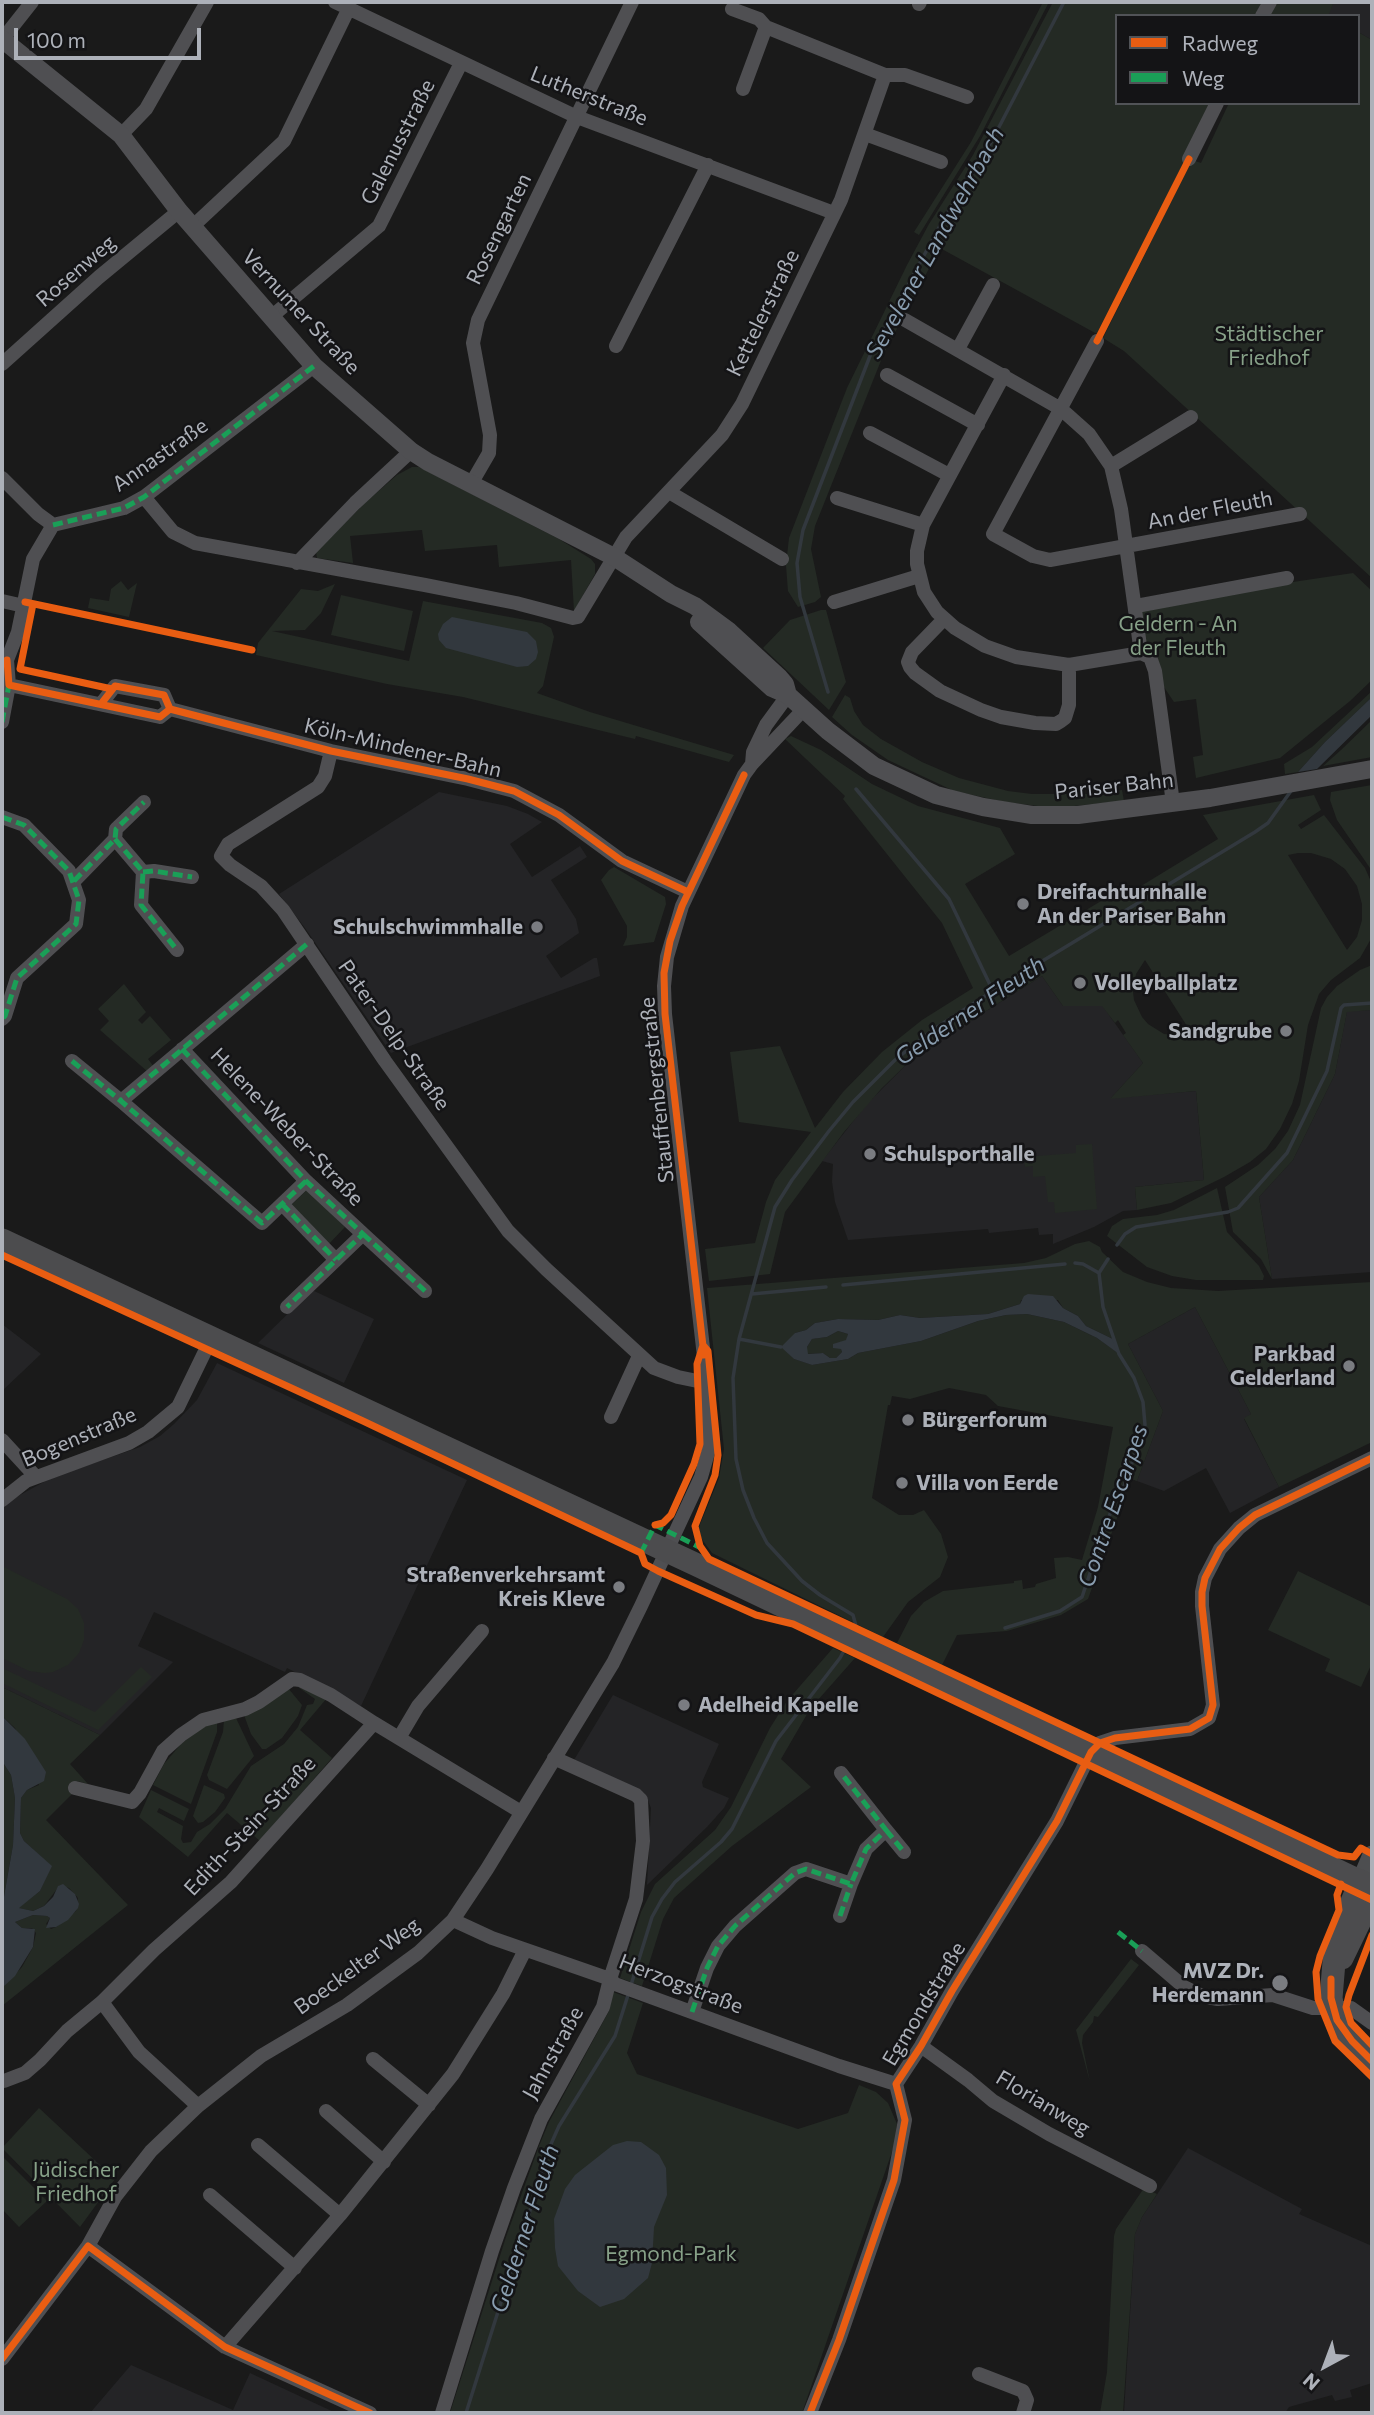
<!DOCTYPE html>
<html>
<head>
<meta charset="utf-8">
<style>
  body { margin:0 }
  #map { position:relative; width:1374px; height:2415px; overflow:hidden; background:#1a1a1a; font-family:Commissioner,sans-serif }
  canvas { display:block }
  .frame { position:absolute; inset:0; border:4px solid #adb1b9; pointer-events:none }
  .legend { position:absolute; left:1115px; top:14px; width:245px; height:91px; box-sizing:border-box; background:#141416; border:2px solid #515357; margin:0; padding:9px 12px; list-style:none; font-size:21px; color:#adb1b9 }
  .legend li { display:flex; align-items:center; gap:14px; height:35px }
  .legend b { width:35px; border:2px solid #515357 }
  .north { position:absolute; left:1290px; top:2331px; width:70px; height:70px; -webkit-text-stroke:5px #141416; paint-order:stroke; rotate:221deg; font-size:19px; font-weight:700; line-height:28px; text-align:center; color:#adb1b9 }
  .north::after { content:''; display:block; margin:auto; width:24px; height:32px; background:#adb1b9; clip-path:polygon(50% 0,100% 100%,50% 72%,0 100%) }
  .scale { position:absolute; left:14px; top:28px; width:187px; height:32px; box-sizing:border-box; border:4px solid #adb1b9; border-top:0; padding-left:9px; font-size:21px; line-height:24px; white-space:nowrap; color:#adb1b9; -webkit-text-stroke:5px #141416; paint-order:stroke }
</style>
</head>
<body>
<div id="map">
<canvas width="1374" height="2415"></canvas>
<div class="frame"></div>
<ul class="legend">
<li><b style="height:9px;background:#e95d12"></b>Radweg</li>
<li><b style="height:9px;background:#1a9f57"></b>Weg</li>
</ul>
<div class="north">N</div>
<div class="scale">100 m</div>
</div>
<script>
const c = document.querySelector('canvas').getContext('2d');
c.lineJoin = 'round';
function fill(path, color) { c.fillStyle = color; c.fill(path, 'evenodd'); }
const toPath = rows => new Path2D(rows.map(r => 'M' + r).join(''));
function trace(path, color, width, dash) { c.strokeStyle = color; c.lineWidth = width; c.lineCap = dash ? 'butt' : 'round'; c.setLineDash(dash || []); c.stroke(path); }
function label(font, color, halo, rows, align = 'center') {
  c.font = font + ' Commissioner,sans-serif'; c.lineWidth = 5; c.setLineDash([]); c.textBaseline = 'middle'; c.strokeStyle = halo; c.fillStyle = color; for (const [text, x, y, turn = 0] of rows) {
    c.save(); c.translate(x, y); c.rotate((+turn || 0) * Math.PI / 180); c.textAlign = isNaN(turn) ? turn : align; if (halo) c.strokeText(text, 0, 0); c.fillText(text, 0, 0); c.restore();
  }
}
fill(toPath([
  [1334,2,1372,2,1372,40,1358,32,1358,16,1327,15],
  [439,792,507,806,528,814,542,822,510,844,532,877,580,846,587,857,551,880,576,919,579,933,546,956,561,978,594,958,597,958,600,976,391,1053,305,928,279,894],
  [1042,976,1063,1006,1102,1005,1143,1063,1111,1098,1196,1091,1204,1180,1135,1187,1137,1210,1123,1211,1094,1227,1053,1244,1053,1234,1039,1235,1038,1228,989,1233,988,1229,848,1240,835,1202,832,1182,833,1164,822,1161,866,1105,908,1063,938,1041],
  [1372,1010,1372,1272,1272,1279,1259,1197,1293,1160,1335,1074,1347,1011],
  [312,1290,374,1319,344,1383,258,1343],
  [1195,1307,1251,1414,1244,1419,1279,1487,1230,1513,1206,1468,1164,1491,1137,1481,1163,1411,1128,1344],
  [2,1324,41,1354,2,1391],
  [217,1363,467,1480,361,1706,287,1668,285,1672,154,1612,138,1646,173,1662,100,1735,2,1687,2,1505,51,1478,140,1447,160,1436,174,1424,197,1400],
  [613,1695,719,1744,702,1782,703,1787,729,1798,724,1808,707,1827,647,1885,651,1808,647,1798,574,1760],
  [1188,2148,1302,2209,1299,2214,1372,2246,1372,2383,1350,2390,1352,2397,1335,2401,1332,2395,1289,2407,1285,2413,1124,2413,1135,2234,1142,2217],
  [131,2365,233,2410,250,2373,336,2413,90,2413]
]), '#242426');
fill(toPath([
  [1043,2,1049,2,980,136,919,235,914,232,971,142],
  [1053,2,1266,2,1259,8,1255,16,1117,16,1117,103,1214,103,1097,334,940,248,884,353,815,526,811,549,821,597,815,602,798,607,788,591,786,565,789,538,847,388,907,265,929,224,973,155],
  [1275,2,1334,2,1328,16,1268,16],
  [1358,32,1372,40,1372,578,1124,351,1103,338,1192,160,1201,163,1229,103,1358,103],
  [412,467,419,467,559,539,591,559,595,564,595,574,574,611,571,560,499,567,497,545,425,551,422,530,350,536,353,563,317,558,316,552,367,501,397,475],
  [1353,573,1372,591,1372,680,1350,701,1280,758,1196,778,1193,757,1203,755,1196,699,1174,702,1141,653,1140,605],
  [121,581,128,590,137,583,129,617,88,608,90,598,109,601,111,589],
  [335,584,321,613,305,630,272,631,409,661,423,601,542,623,551,628,554,637,543,686,537,693,590,712,734,755,729,762,636,736,635,739,463,697,387,684,256,655,258,643,301,589,318,591],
  [341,595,413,611,404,651,331,635],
  [821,610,826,610,846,682,829,710,763,648,790,620],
  [1372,691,1372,697,1325,742,1298,772,1285,774,1284,764,1312,747],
  [845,695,850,698,854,711,863,725,881,739,922,762,959,778,1008,791,1032,794,1087,794,1122,790,1124,801,1054,808,1005,802,954,791,888,760,852,735,832,717],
  [1372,720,1372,757,1323,766,1341,750],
  [791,736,821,750,872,784,918,806,1000,828,1015,854,965,884,1009,956,1123,888,1128,894,1218,839,1203,815,1314,795,1321,810,1298,825,1301,829,1324,815,1365,868,1372,884,1372,937,1360,958,1331,980,1319,994,1308,1025,1299,1081,1292,1104,1280,1129,1266,1149,1250,1162,1224,1177,1171,1203,1137,1210,1135,1187,1204,1180,1196,1091,1110,1099,1143,1063,1123,1035,1126,1033,1118,1020,1115,1023,1102,1006,1063,1006,1042,976,938,1041,908,1063,882,1088,844,1132,785,1212,770,1274,709,1281,705,1249,755,1243,766,1202,775,1180,811,1132,739,1122,730,1052,780,1046,815,1128,843,1092,882,1052,922,1020,973,988,942,923,843,799,845,796,785,739],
  [1298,853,1311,853,1331,859,1345,869,1357,886,1362,904,1362,920,1357,937,1347,950,1288,855],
  [1145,960,1192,1034,1183,1036,1164,1034,1148,1024,1142,1017,1134,1000,1133,992,1136,974],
  [1372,785,1372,871,1337,820,1330,800,1331,792],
  [614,867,665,897,666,904,654,942,623,946,627,937,627,926,601,880,609,870],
  [1372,965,1372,1010,1347,1012,1335,1074,1293,1160,1259,1197,1272,1279,1261,1259,1233,1232,1225,1187,1258,1165,1275,1149,1288,1131,1300,1105,1321,1008,1327,997,1337,986,1360,970],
  [124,984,146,1012,138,1020,142,1024,150,1016,171,1040,148,1059,154,1067,148,1072,100,1030,109,1021,98,1009],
  [1092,1144,1097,1209,1055,1213,1054,1202,1048,1202,1045,1176,1033,1177,1033,1166,1025,1167,1024,1157,1076,1153,1076,1145],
  [1217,1188,1227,1232,1259,1266,1264,1276,1263,1280,1196,1280,1172,1276,1147,1267,1107,1236,1112,1226,1123,1219,1157,1215,1174,1210],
  [308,1189,345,1227,327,1246,289,1207],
  [1089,1241,1100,1247,1102,1252,1123,1272,1147,1282,1171,1288,1218,1291,1372,1282,1372,1442,1279,1487,1244,1418,1251,1414,1195,1307,1128,1344,1163,1411,1137,1481,1131,1479,1088,1599,1061,1615,1007,1631,957,1635,942,1665,897,1643,911,1616,924,1602,943,1591,1014,1583,1014,1581,1022,1580,1023,1589,1035,1587,1036,1584,1056,1578,1054,1558,1068,1557,1082,1560,1098,1507,1113,1427,998,1406,986,1395,949,1388,910,1399,892,1396,890,1405,888,1405,872,1498,899,1515,913,1515,924,1510,941,1534,948,1557,940,1577,908,1602,883,1637,712,1553,701,1538,699,1527,719,1478,724,1449,707,1288,1024,1263,1046,1258,1075,1244],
  [1021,1300,1058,1300,1063,1308,1078,1316,1086,1326,1115,1340,1118,1353,1097,1338,1064,1322,1027,1314,1006,1315,978,1321,921,1341,858,1353,848,1359,812,1365,794,1359,788,1353,795,1333,806,1330,815,1323,838,1319,878,1320,900,1315,920,1318,988,1314,1020,1304],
  [838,1331,848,1334,847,1340,834,1348,841,1348,842,1352,836,1358,830,1358,823,1353,807,1354,807,1347,812,1339,827,1337],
  [2,1566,67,1599,78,1609,84,1623,84,1640,79,1653,68,1665,53,1672,44,1673,29,1671,2,1658],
  [1298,1571,1372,1607,1372,1663,1361,1687,1325,1671,1330,1659,1268,1630],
  [833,1648,855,1658,810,1709,781,1759,811,1787,732,1846,674,1898,663,1919,642,1986,620,1978,641,1912,655,1884,715,1830,731,1807,770,1728,787,1701],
  [141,1667,152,1677,98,1730,2,1683,2,1668,95,1712],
  [2,1687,100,1735,70,1764,88,1784,77,1781,73,1793,46,1820,128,1905,2,2006,2,1988,22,1967,33,1947,36,1933,32,1928,22,1928,15,1922,33,1915,47,1916,50,1918,46,1924,51,1929,56,1927,76,1911,78,1898,69,1888,60,1885,44,1906,33,1911,18,1908,40,1891,51,1866,24,1841,20,1833,21,1798,27,1790,39,1785,15,1728,2,1716],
  [298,1687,327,1698,300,1730,332,1758,260,1841,227,1813,188,1857,139,1817,151,1790,189,1809,184,1821,159,1808,157,1812,183,1826,181,1839,183,1843,191,1842,197,1832,210,1824,225,1809,251,1766,284,1744,298,1727,307,1705,313,1704,315,1699],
  [288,1688,302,1705,298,1716,282,1738,266,1749,262,1749,251,1734,244,1715],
  [236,1718,254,1756,227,1789,209,1780,207,1775,223,1732,224,1720],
  [217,1721,217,1732,191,1804,153,1785,164,1764,181,1744,200,1729],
  [2,1761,11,1775,15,1798,13,1845,2,1908],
  [204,1785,224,1794,225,1798,215,1812,203,1822,198,1823,193,1816],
  [1131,1959,1139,1965,1098,2017,1094,2016,1093,2022,1083,2035,1082,2043,1090,2082,1076,2030],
  [613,1992,643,2003,627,2053,637,2074,798,2129,848,2113,859,2085,876,2092,888,2103,897,2124,895,2143,802,2413,450,2413,506,2237,539,2146,549,2122,609,2011],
  [39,2108,115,2179,80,2227,2,2148],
  [2,2156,47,2201,19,2227,2,2209],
  [1144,2188,1157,2194,1142,2217,1135,2234,1123,2413,1100,2413,1107,2372,1114,2236,1116,2229]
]), '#242a24');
fill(toPath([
  [452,617,527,632,536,641,538,652,536,659,528,666,517,667,446,648,439,640,438,634,443,624],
  [1372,697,1372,715,1317,769,1298,772,1325,742],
  [1028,1294,1053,1296,1063,1308,1078,1316,1086,1326,1115,1340,1119,1354,1097,1338,1064,1322,1027,1314,1006,1315,978,1321,921,1341,858,1353,848,1359,812,1365,794,1359,781,1347,795,1333,806,1330,815,1323,838,1319,878,1320,900,1315,920,1318,988,1314,1020,1304,1024,1296],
  [838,1331,848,1334,846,1340,833,1344,833,1348,841,1349,842,1352,836,1358,830,1358,823,1353,808,1354,807,1347,812,1339,827,1337],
  [2,1716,25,1739,46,1772,44,1781,27,1790,21,1798,20,1833,24,1841,52,1866,40,1891,19,1908,33,1911,44,1906,53,1897,58,1886,63,1884,75,1894,79,1904,78,1908,68,1920,56,1927,46,1928,50,1918,47,1916,33,1915,15,1922,22,1928,35,1929,33,1947,15,1976,2,1988,2,1908,13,1845,15,1798,11,1775,2,1761],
  [627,2141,641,2142,659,2155,666,2168,667,2195,654,2227,652,2263,648,2278,624,2299,600,2307,578,2291,558,2266,555,2248,554,2219,565,2189,575,2175,613,2145]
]), '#32383e');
trace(toPath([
  [828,692,800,597,797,563,803,530,870,356,943,220,986,152,1064,2],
  [856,789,949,899,993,991],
  [1117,1245,1125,1234,1136,1227,1228,1212,1238,1208,1287,1153,1327,1071,1341,1008,1344,1005,1372,1003],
  [1075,1263,1083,1264,1099,1273],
  [843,1285,1065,1264],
  [752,1294,826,1287],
  [739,1339,781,1347],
  [1005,1628,1060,1611,1082,1597,1112,1508,1123,1489,1145,1425,1143,1402,1134,1378,1119,1354,1103,1307,1099,1273,1108,1259],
  [853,1632,856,1626,853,1615,820,1595,802,1581,767,1543,754,1518,743,1490,736,1459,733,1378,739,1339,775,1207,792,1180,829,1131,853,1102,895,1060,931,1031,993,991,1255,832,1268,823,1291,791],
  [631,1985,652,1917,662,1899,675,1882,721,1842,732,1829,776,1741,840,1658,847,1645],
  [466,2413,551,2144,559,2126,615,2036,629,1992]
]), '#32383e', 3.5);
trace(toPath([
  [335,2,577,117,834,213],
  [919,4,920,2],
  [1262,16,1270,2],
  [2,40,32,2],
  [885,75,905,75,967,97],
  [743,89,766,27],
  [865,134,941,162],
  [121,135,146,109,207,2],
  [1189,159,1217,103],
  [192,227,284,141,349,8],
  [271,317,379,226,461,63],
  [905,320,1061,409,1089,434,1111,466,1121,509,1141,653],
  [1097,341,993,534,1033,556,1050,560,1300,514],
  [616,346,708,165],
  [958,349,993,285],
  [2,364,99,277,179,211],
  [887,375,978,425],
  [1004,375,923,525,917,551,917,564,924,592,937,612,955,628,985,646,1016,657,1069,665,1141,653],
  [870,433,949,475],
  [1111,466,1191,417],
  [2,478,38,514,53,525],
  [471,484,489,453,490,435,473,343,478,320,632,2],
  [669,492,782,559],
  [144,497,173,532,195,543,425,585,516,603,573,618,578,617,626,537,722,435,742,404,841,200,885,75,766,27,759,19,732,9],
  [837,498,923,525],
  [297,563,355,503,411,451],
  [2,601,24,606],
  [834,602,919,576],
  [1136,606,1287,578],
  [944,619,912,652,908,662,910,667,915,673,940,691,981,710,1001,717,1035,723,1056,724,1061,721,1065,718,1069,705,1069,665],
  [1141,653,1150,657,1155,671,1173,803],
  [9,685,160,717,170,709],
  [101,704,115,686,164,695,170,709,331,751,468,779,514,791,559,815,622,861,688,892],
  [2,722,9,685,7,660,18,632,33,559,53,525,124,508,144,497,314,366],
  [331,751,325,776,318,787,228,844,221,856,230,865,261,886,283,910,385,1061,508,1231,546,1269,654,1368,678,1377,707,1383],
  [752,764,753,752,766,725,788,695],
  [2,817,24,825,69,871,79,900,76,924,17,978,5,1016,2,1019],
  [115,839,143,872,141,905,177,950],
  [143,872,154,871,192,877],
  [74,881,115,839,116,829,144,802],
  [182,1049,306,1181,363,1234,287,1307],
  [72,1061,121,1101],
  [306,1181,262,1223,121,1101,307,944],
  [282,1204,336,1260],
  [363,1234,425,1291],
  [611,1417,639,1356],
  [2,1440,36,1477],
  [2,1500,26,1481,129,1443,148,1432,178,1407,211,1339],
  [399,1738,418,1706,482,1631],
  [75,1788,132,1802,140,1793,163,1751,181,1735,203,1720,245,1709,259,1702,292,1679,300,1680,331,1695,374,1723],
  [886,1830,904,1852],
  [840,1916,851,1884],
  [453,1920,492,1938,610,1979,615,1984,839,2066,896,2084],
  [1142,1951,1184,1987,1202,1996,1218,1999,1273,1995,1313,2008,1351,2008,1372,2023],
  [102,2002,139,2052,198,2106],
  [692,2012,707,1968,718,1946,735,1926,795,1873,806,1869,851,1884,866,1849,886,1830,841,1773],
  [921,2046,968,2080,993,2101,1049,2134,1150,2186],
  [373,2059,429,2105],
  [4,2081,25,2073,40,2060,67,2031,102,2002,154,1950,231,1882,374,1723,521,1812],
  [896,2084,921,2046,952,1991,1057,1821,1091,1752,1100,1743,1115,1738,1190,1729,1209,1718,1213,1705,1202,1606,1202,1592,1205,1578,1220,1549,1239,1528,1255,1515,1372,1458],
  [326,2111,384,2162],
  [258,2145,340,2215],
  [210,2195,295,2268],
  [88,2246,225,2347,370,2413],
  [225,2347,340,2215,453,2074,503,1994,525,1950],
  [2,2359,88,2246,115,2197,151,2151,198,2106,261,2056,347,2005,418,1953,453,1920,487,1869,613,1663,641,1606,701,1477,709,1449,707,1383,665,1014,664,986,667,957,682,906,744,775,752,764,804,709],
  [979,2374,1023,2391,1027,2400,1023,2413],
  [442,2413,492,2251,514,2188,541,2119,603,2007,610,1979,636,1899,643,1841,641,1800,636,1795,554,1758],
  [810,2413,839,2340,894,2180,905,2120,896,2084]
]), '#4f4f52', 14);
trace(toPath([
  [2,39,121,135,179,211,314,366,411,451,428,462,614,557,671,594,695,606,729,631,779,677,785,684,788,695],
  [699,622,772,688,788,695,828,731,874,766,936,795,983,807,1032,815,1078,815,1210,798,1372,769]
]), '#4f4f52', 18);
trace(toPath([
  [1361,1881,1372,1855]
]), '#4d4e50', 19);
trace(toPath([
  [2,1240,697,1565,1372,1887],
  [1361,1881,1343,1922,1335,1950,1331,1998,1333,2009,1343,2030,1372,2061],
  [1342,1958,1372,1896]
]), '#4c4c4e', 23);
trace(toPath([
  [53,525,124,508,144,497,314,366],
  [2,722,9,685,15,686],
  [2,817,24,825,69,871,79,900,76,924,17,978,5,1016,2,1019],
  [115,839,143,872,141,905,177,950],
  [143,872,154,871,192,877],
  [74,881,115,839,116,829,144,802],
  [182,1049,306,1181,363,1234,287,1307],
  [72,1061,121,1101],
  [306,1181,262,1223,121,1101,307,944],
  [282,1204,336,1260],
  [363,1234,425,1291],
  [641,1553,655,1525,701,1548],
  [886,1830,904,1852],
  [840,1916,851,1884],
  [1118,1932,1142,1951],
  [692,2012,707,1968,718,1946,735,1926,795,1873,806,1869,851,1884,866,1849,886,1830,841,1773]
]), '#1a9f57', 5, [10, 5]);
trace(toPath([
  [1097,341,1189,159],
  [25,602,252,650],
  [33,604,20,669,112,689],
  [7,660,9,685,160,717,170,709],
  [101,704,115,686,164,695,170,709,331,751,468,779,514,791,559,815,622,861,688,892],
  [2,1255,363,1421,641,1553,645,1564,658,1571,756,1615,793,1624,1372,1900],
  [703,1345,708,1351,718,1455,715,1475,695,1526,700,1546,709,1559,1338,1855,1354,1857,1361,1848,1372,1854],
  [704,1355,665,1014,664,973,670,941,682,906,744,775],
  [655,1525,663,1523,671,1515,694,1464,700,1444,697,1364,703,1345],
  [1341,1884,1337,1895,1339,1910,1320,1956,1316,1972,1318,1999,1335,2041,1372,2077],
  [1372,1935,1349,1995,1346,2007,1351,2023,1372,2045],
  [1331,1979,1331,1998,1337,2020,1352,2041,1372,2061],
  [2,2359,88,2246,225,2347,370,2413],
  [810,2413,839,2340,894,2180,905,2120,896,2084,921,2046,952,1991,1057,1821,1091,1752,1100,1743,1115,1738,1190,1729,1209,1718,1213,1705,1202,1606,1202,1592,1205,1578,1220,1549,1239,1528,1255,1515,1372,1458]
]), '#e95d12', 7);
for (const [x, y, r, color] of [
  [1023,904,7,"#7a7c81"],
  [537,927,7,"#7a7c81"],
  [1080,983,7,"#7a7c81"],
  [1286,1031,7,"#7a7c81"],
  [870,1154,7,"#7a7c81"],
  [1349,1366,7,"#7a7c81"],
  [908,1420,7,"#7a7c81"],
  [902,1483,7,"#7a7c81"],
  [619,1587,7,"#7a7c81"],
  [684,1705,7,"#7a7c81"],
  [1280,1983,9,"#7a7c81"]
]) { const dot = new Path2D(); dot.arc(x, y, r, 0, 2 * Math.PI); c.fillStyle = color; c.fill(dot); trace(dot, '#141416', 2.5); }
label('21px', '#adb1b9', '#141416', [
  ["Lutherstraße",589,96,22],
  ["Galenusstraße",398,142,-63],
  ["Rosengarten",499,229,-64],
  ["Rosenweg",76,271,-41],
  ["Vernumer Straße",301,312,47],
  ["Kettelerstraße",763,313,-64],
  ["Annastraße",160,455,-35],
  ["An der Fleuth",1210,510,-11],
  ["Köln-Mindener-Bahn",403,748,13],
  ["Pariser Bahn",1114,786,-6],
  ["Pater-Delp-Straße",394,1035,55],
  ["Stauffenbergstraße",657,1090,-96],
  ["Helene-Weber-Straße",287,1127,46],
  ["Bogenstraße",79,1437,-23],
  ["Edith-Stein-Straße",250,1826,-47],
  ["Boeckelter Weg",357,1966,-36],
  ["Herzogstraße",681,1984,21],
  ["Egmondstraße",924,2004,-59],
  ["Jahnstraße",553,2053,-61],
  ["Florianweg",1043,2103,31]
]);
label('21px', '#87a188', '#141416', [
  ["Städtischer",1269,334],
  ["Friedhof",1269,358],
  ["Geldern - An",1178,624],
  ["der Fleuth",1178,648],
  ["Jüdischer",76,2170],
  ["Friedhof",76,2194],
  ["Egmond-Park",671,2254]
]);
label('bold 21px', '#adb1b9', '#141416', [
  ["Dreifachturnhalle",1037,892],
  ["An der Pariser Bahn",1037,916],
  ["Schulschwimmhalle",523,927,"right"],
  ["Volleyballplatz",1094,983],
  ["Sandgrube",1272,1031,"right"],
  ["Schulsporthalle",884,1154],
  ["Parkbad",1335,1354,"right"],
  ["Gelderland",1335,1378,"right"],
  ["Bürgerforum",922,1420],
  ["Villa von Eerde",916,1483],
  ["Straßenverkehrsamt",605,1575,"right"],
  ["Kreis Kleve",605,1599,"right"],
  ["Adelheid Kapelle",698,1705],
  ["MVZ Dr.",1264,1971,"right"],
  ["Herdemann",1264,1995,"right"]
], 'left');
label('italic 23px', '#899daf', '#141416', [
  ["Sevelener Landwehrbach",935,243,-61],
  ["Gelderner Fleuth",970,1011,-34],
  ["Contre Escarpes",1113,1506,-71],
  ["Gelderner Fleuth",525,2229,-72]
]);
</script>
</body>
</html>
